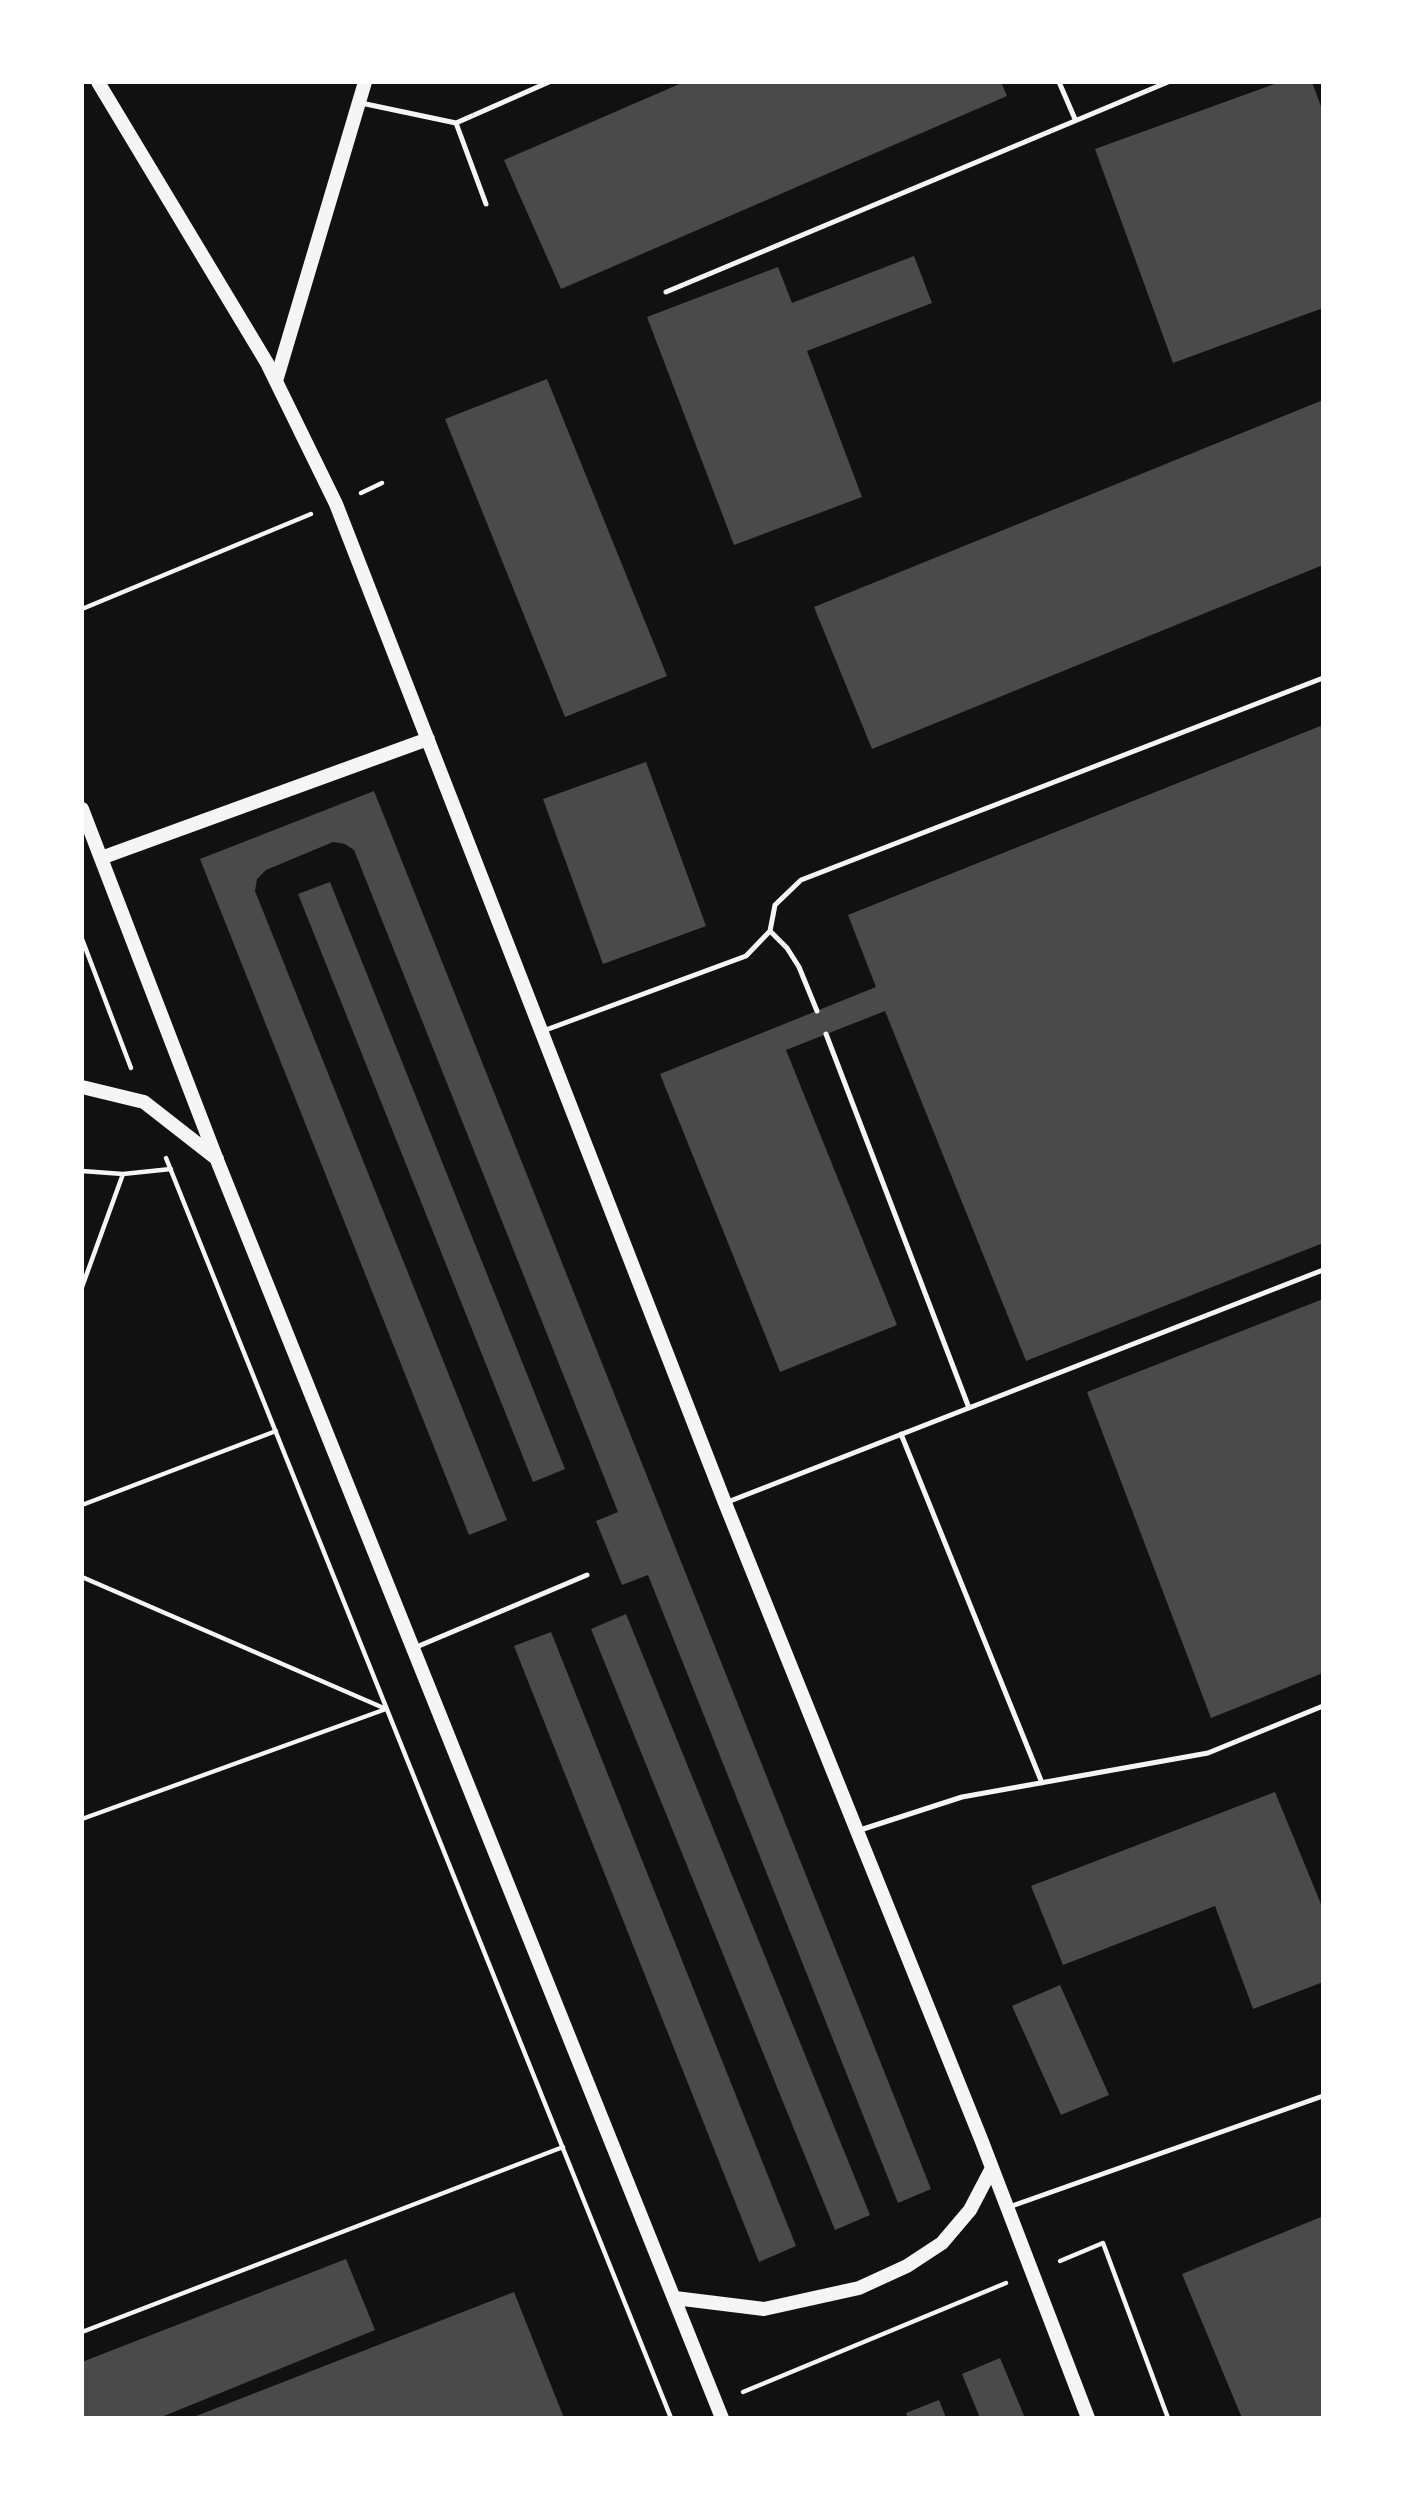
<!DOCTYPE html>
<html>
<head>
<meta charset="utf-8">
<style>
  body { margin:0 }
  #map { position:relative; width:1405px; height:2500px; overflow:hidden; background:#111; font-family:Ubuntu,sans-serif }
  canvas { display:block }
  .frame { position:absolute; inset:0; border:84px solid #fff; pointer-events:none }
</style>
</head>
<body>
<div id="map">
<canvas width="1405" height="2500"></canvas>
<div class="frame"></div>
</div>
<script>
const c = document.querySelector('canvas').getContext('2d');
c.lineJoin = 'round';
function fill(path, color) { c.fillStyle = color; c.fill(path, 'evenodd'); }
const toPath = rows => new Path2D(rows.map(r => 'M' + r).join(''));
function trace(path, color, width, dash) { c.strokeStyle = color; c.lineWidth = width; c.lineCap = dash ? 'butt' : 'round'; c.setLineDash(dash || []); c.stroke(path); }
fill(toPath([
  [684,82,1001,82,1007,96,561,289,504,160],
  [1280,82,1312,82,1323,112,1323,308,1173,363,1095,149],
  [914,256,932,303,807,351,862,497,734,545,647,317,778,267,792,303],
  [547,379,667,676,565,717,445,419],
  [1323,400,1323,565,872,749,814,607],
  [1323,725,1323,1243,1026,1361,885,1011,786,1050,897,1325,780,1372,660,1074,876,987,848,915],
  [646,762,706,926,603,964,543,799],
  [374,791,931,2189,898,2203,648,1575,622,1585,596,1521,618,1512,354,850,345,844,333,842,266,870,257,879,255,891,507,1520,469,1535,200,859],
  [330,882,565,1469,533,1482,298,894],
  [1323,1299,1323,1673,1211,1718,1087,1392],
  [626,1614,870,2215,835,2230,591,1629],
  [551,1632,796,2246,759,2262,514,1646],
  [1275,1792,1323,1909,1323,1982,1253,2009,1215,1906,1063,1965,1031,1886],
  [1060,1985,1109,2095,1061,2115,1012,2006],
  [1321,2217,1323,2418,1242,2418,1182,2274],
  [346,2259,375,2330,159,2418,82,2418,82,2362],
  [514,2292,564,2418,191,2418],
  [1000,2358,1025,2418,980,2418,962,2374],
  [939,2400,946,2418,908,2418,906,2413]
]), '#4a4a4a');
trace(toPath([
  [361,493,382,483],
  [82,609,311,514],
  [82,939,131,1068],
  [166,1158,671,2418],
  [82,1171,123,1174,171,1169],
  [82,1287,123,1174],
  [82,1505,276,1431],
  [82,1577,386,1709],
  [82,1819,386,1709],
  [1060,2261,1103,2243,1168,2418],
  [82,2332,563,2147],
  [743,2392,1006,2283]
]), '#f5f5f5', 4.5);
trace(toPath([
  [1059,82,1075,119],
  [361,103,456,123,549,82],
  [456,123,486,204],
  [666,292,1168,82],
  [770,931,775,905,801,880,1323,678],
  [543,1031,746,956,770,931,787,948,799,967,817,1011],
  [826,1034,969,1408],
  [901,1434,1042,1783],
  [725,1503,1323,1270],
  [414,1648,587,1575],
  [857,1831,962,1797,1208,1753,1323,1706],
  [1009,2207,1323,2096]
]), '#f5f5f5', 5);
trace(toPath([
  [98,82,267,363,336,504,725,1503,981,2139,1088,2418],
  [276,381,365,82],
  [82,809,217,1160,722,2418],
  [101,858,428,739],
  [82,1087,144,1102,217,1159],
  [675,2298,764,2309,859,2288,907,2266,942,2243,970,2210,992,2168]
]), '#f5f5f5', 14);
</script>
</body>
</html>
